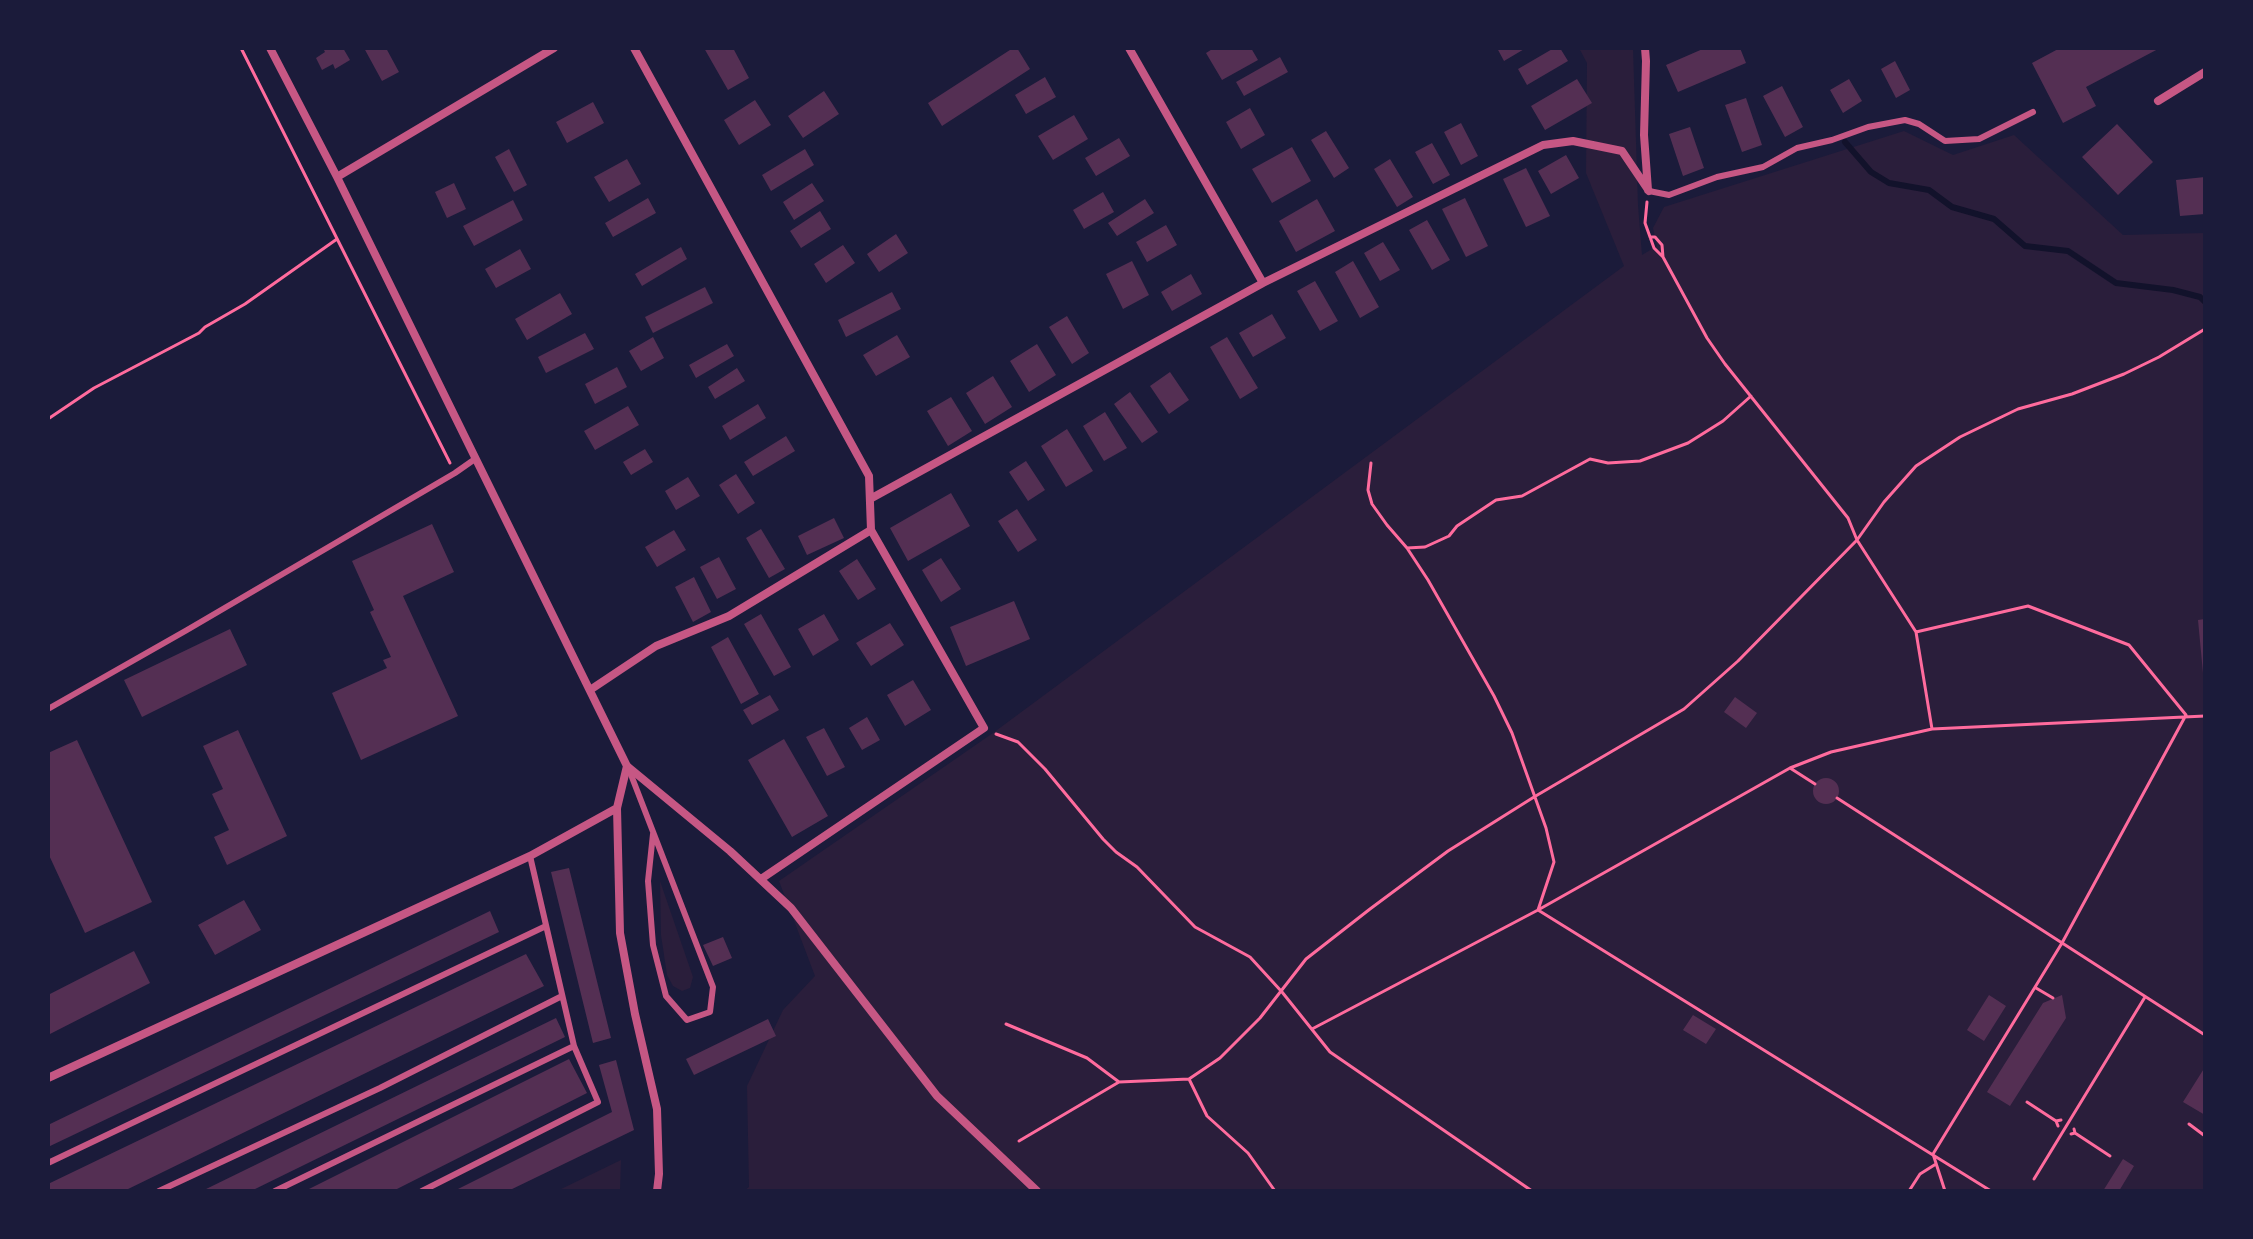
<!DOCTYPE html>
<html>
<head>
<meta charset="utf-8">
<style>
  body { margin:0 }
  #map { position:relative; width:2253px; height:1239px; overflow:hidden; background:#1b1b3a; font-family:Inter,sans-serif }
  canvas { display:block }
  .frame { position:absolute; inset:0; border:50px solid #1b1b3a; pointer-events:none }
</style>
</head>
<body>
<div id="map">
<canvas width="2253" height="1239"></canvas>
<div class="frame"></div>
</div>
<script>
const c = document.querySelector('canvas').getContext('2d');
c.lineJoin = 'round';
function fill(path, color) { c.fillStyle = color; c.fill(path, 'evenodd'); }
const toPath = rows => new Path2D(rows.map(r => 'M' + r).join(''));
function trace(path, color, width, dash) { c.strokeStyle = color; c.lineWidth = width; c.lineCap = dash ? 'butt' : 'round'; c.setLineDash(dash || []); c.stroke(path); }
fill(toPath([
  [1579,48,1633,48,1638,205,1642,255,1657,246,1653,228,1664,207,1904,131,1953,155,2014,135,2123,235,2205,233,2205,1191,744,1191,749,1187,747,1086,783,1010,815,976,779,881,993,733,1624,266,1586,173,1587,63],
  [660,881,693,977,690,988,682,991,673,986,667,975,661,935],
  [621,1160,620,1191,557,1191]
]), '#2a1e3b');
trace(toPath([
  [1845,142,1871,172,1889,183,1929,190,1952,207,1994,219,2025,246,2068,251,2116,283,2173,290,2200,297,2205,302]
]), '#12122b', 6);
fill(toPath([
  [323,48,343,48,350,60,335,69,333,64,322,70,316,58,325,52],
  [364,48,386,48,399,72,382,81],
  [704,48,733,48,749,78,728,90],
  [1013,48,1017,48,1030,69,942,126,928,103],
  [1214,48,1251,48,1258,60,1222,80,1206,53],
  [1497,48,1526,48,1504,61],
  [1554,48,1560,48,1568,61,1527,85,1518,69],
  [1705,48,1740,48,1746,63,1678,92,1666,65],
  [2060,48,2160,48,2086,87,2096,106,2063,123,2032,63],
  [1280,57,1288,72,1244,96,1236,82],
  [1895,61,1910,90,1896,98,1881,69],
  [1045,77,1056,97,1026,114,1015,95],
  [1577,79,1592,103,1545,130,1531,106],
  [1849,79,1862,101,1843,113,1830,90],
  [1782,86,1803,127,1785,137,1763,96],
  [824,91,839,114,803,138,788,116],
  [1746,98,1762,145,1742,152,1725,105],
  [755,100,771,125,739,145,724,120],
  [593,102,604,123,567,143,556,122],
  [1250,108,1265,135,1241,149,1226,122],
  [1074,115,1088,139,1053,160,1038,136],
  [1461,123,1478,156,1461,165,1444,132],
  [2117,124,2153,162,2118,195,2082,157],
  [1690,127,1704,168,1683,176,1669,134],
  [1326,131,1349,168,1334,178,1311,140],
  [1119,138,1130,156,1096,176,1085,158],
  [1432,143,1450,175,1433,184,1415,152],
  [1292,147,1311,181,1272,203,1252,169],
  [509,149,527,185,514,192,495,157],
  [805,149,814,165,771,191,762,175],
  [1566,155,1579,178,1551,194,1538,171],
  [627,159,641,184,609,202,594,177],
  [1390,159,1413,197,1397,207,1374,169],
  [1526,168,1550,216,1526,227,1503,179],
  [2205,177,2205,214,2180,216,2176,180],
  [454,183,466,209,447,218,435,192],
  [812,183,824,201,794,220,783,202],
  [1103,192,1114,212,1084,229,1073,210],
  [648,198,656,213,613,237,605,223],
  [1465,198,1488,246,1466,257,1442,209],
  [1145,199,1154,213,1117,236,1108,223],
  [1317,199,1335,231,1296,252,1279,221],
  [513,200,523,220,474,246,463,226],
  [820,211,831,229,801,248,790,231],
  [1427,220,1450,260,1432,270,1409,230],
  [1166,225,1177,245,1147,262,1136,242],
  [896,234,908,253,879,272,867,254],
  [1383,242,1400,270,1380,281,1364,253],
  [843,245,855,263,826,283,814,264],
  [681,247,687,259,642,286,635,274],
  [520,249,531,269,496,288,485,269],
  [1132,261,1149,295,1123,309,1106,274],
  [1353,261,1379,307,1360,318,1335,272],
  [1191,274,1202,294,1172,311,1161,292],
  [1315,281,1338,321,1320,331,1297,291],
  [705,287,713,303,653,333,645,317],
  [892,292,901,309,846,337,838,320],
  [560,293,572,314,527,340,515,319],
  [1272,314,1286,338,1253,357,1239,333],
  [1067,316,1089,353,1072,364,1049,327],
  [585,333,594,349,546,373,538,357],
  [897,335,910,357,876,376,863,355],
  [653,337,664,358,641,371,629,351],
  [1227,337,1258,388,1240,399,1210,347],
  [727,344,734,356,696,378,689,365],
  [1037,344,1056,375,1029,392,1010,361],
  [617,367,627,387,595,404,585,384],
  [737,368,745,381,715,399,708,387],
  [1170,372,1189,400,1169,414,1150,386],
  [993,376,1012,407,985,424,966,393],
  [1130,392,1158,432,1142,443,1114,404],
  [951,397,972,431,948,446,927,411],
  [758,404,766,418,730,440,722,426],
  [628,406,639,425,595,450,584,431],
  [1105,412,1127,448,1104,461,1083,426],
  [1067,429,1093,471,1066,487,1041,446],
  [786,436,795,451,753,476,744,462],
  [645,449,653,462,631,475,623,462],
  [1026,461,1045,490,1028,501,1009,472],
  [736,474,755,503,738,514,719,485],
  [688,477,700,496,676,510,665,491],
  [951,493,970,526,908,561,890,528],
  [1017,509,1037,540,1018,552,998,521],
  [834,518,844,538,807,555,798,536],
  [432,524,454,572,403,596,458,716,361,760,332,693,387,668,383,660,391,657,370,612,374,610,352,561],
  [761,529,785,569,769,578,746,538],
  [674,530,686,550,657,567,645,547],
  [719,557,736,589,717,599,700,567],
  [941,558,961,589,941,602,922,570],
  [857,559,876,589,858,600,839,571],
  [694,577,711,612,693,622,675,587],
  [1014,601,1030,639,966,666,950,627],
  [761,614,791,667,774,676,744,624],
  [824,614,839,640,813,656,798,629],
  [2205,619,2205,673,2203,673,2198,620],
  [890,623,904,645,871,666,856,643],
  [230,629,247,665,142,717,124,680],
  [728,637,759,694,741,704,711,647],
  [913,680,931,710,905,726,887,695],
  [770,695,779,710,752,725,743,710],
  [1735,697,1757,713,1746,728,1724,712],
  [867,717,880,740,862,750,849,728],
  [824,728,845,767,827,776,806,737],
  [238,730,287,836,227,865,214,837,229,830,212,794,223,789,203,746],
  [784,739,828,816,792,837,748,760],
  [77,740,152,902,85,933,48,853,48,753],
  '1813 791a13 13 0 1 1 26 0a13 13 0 1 1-26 0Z',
  [569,868,611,1038,593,1043,551,872],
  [244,900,261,930,215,955,198,925],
  [490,911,499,932,48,1147,48,1125],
  [723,937,732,958,713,966,703,945],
  [134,951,150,983,48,1035,48,995],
  [526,954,544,986,124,1191,48,1191,48,1184],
  [1989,995,2006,1006,1984,1041,1967,1030],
  [2062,995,2066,1018,2010,1106,1987,1092,2043,1003],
  [1693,1015,1716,1029,1706,1044,1683,1030],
  [556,1018,565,1037,251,1191,202,1191],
  [768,1019,776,1036,694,1075,686,1059],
  [569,1059,587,1093,393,1191,305,1191],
  [616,1060,634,1130,508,1191,454,1191,612,1112,599,1065],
  [2205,1067,2205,1115,2183,1102],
  [2123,1159,2134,1166,2119,1191,2103,1191]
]), '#542f53');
trace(toPath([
  [241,48,450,463],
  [1647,202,1645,223,1654,248,1663,257,1707,338,1725,364,1848,518,1857,540,1916,632,1932,729],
  [1650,237,1655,237,1662,245,1663,257],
  [48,419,94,388,199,333,205,327,245,304,337,239],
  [1371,463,1368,490,1372,504,1387,525,1407,548,1428,580,1494,696,1512,733,1546,828,1554,862,1538,910,1991,1191],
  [1407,548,1425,547,1449,536,1457,526,1496,500,1522,496,1590,459,1608,463,1640,461,1688,443,1723,421,1751,396],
  [1916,632,2028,606,2129,645,2186,715,2062,943,1933,1154,1945,1191],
  [996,734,1018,742,1045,769,1103,839,1116,852,1137,867,1195,927,1250,957,1282,992,1330,1052,1532,1191],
  [1790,768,1815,784],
  [1837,798,2205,1035],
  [2036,988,2053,998],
  [1006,1024,1087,1058,1119,1082],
  [1312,1029,1538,910,1790,768,1831,752,1932,729,2205,716],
  [1189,1079,1207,1116,1248,1153,1275,1191],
  [2027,1102,2056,1121],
  [2189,1124,2205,1136],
  [2058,1126,2056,1121,2061,1120],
  [2075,1133,2110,1156],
  [2071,1134,2075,1133,2074,1129],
  [1019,1141,1119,1082,1189,1079,1220,1058,1260,1018,1306,959,1370,909,1448,851,1534,797,1684,709,1738,661,1857,540,1884,502,1916,466,1960,437,2018,409,2072,394,2124,374,2159,357,2205,329],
  [2034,1179,2145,997],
  [1909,1191,1920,1174,1936,1164]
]), '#ff6b9d', 3);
trace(toPath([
  [1649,191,1669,195,1717,177,1763,167,1797,148,1832,140,1868,127,1905,120,1919,124,1945,141,1979,139,2033,112],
  [48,709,187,630,455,473,475,459],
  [628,767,713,987,710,1012,687,1020,666,996,653,945,648,881,653,834],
  [530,856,574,1046],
  [48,1163,546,926],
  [159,1191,380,1088,562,996],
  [275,1191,574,1046,598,1102,422,1191]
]), '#c65784', 6);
trace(toPath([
  [270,48,337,177,627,766,730,851,791,908,937,1096,1037,1191],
  [634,48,869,476,871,530,984,728,761,879],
  [1129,48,1263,283],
  [1645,48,1646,61,1644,135,1648,190],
  [2158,101,2205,72],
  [337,177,554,48],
  [870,499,1263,283,1543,145,1573,141,1622,151,1649,191],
  [590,690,656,646,729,616,871,530],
  [627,766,617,808,620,933,635,1014,657,1109,659,1174,657,1191],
  [48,1078,530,856,617,808]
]), '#c65784', 8);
</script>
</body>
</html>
